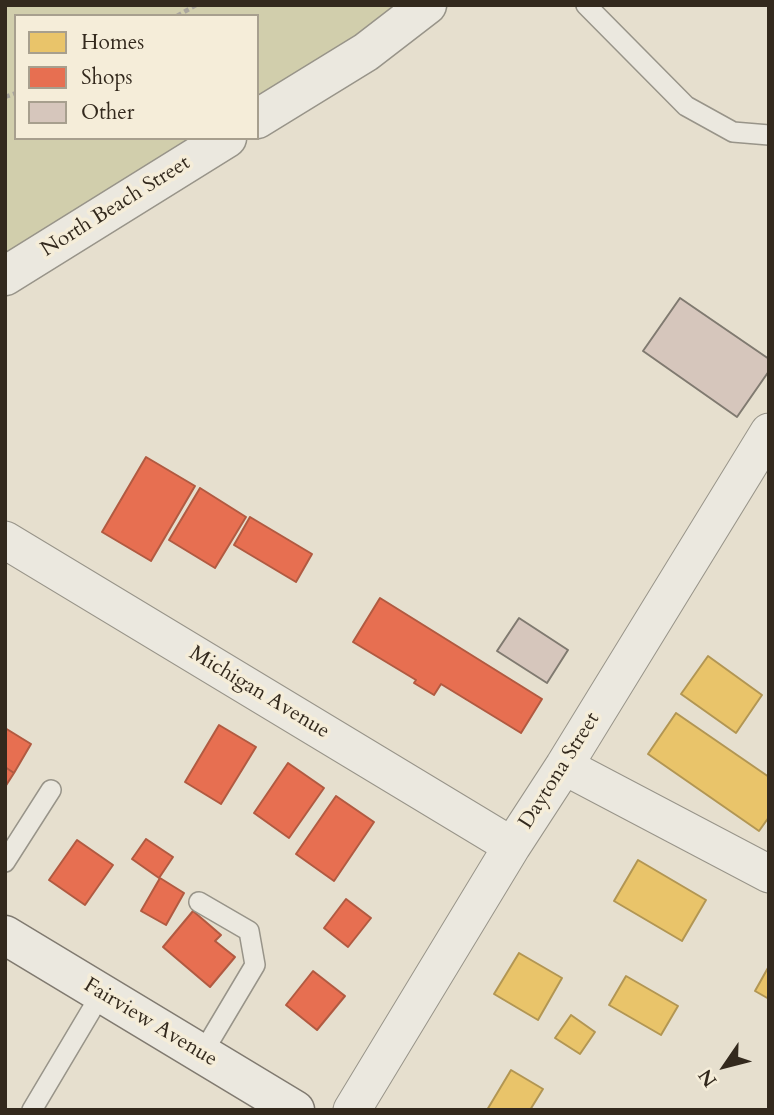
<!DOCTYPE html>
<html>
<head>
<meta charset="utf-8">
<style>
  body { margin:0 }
  #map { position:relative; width:774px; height:1115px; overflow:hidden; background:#e6dfce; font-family:Cardo,serif }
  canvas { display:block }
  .frame { position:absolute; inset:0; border:7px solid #33291d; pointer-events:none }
  .legend { position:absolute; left:14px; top:14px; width:245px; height:126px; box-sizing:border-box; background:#f5edd9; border:2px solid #a79f8e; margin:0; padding:9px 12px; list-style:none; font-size:21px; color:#33291d }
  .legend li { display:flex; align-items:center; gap:14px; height:35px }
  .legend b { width:35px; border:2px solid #a79f8e }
  .north { position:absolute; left:690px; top:1031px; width:70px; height:70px; -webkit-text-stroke:5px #f5edd9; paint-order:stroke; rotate:235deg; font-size:19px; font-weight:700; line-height:28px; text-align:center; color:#33291d }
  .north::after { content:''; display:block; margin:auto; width:24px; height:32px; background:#33291d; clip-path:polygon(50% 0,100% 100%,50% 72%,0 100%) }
</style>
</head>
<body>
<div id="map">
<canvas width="774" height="1115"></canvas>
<div class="frame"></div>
<ul class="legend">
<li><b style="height:19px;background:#e9c46a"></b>Homes</li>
<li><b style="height:19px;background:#e76f51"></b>Shops</li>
<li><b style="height:19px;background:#d6c6bc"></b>Other</li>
</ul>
<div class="north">N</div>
</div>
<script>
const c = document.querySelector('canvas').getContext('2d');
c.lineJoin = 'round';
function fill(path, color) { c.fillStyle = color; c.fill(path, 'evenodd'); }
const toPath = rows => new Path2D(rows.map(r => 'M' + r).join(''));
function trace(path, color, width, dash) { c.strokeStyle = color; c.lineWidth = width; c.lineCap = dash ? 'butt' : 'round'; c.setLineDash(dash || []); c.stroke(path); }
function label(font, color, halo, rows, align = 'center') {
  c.font = font + ' Cardo,serif'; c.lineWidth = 7; c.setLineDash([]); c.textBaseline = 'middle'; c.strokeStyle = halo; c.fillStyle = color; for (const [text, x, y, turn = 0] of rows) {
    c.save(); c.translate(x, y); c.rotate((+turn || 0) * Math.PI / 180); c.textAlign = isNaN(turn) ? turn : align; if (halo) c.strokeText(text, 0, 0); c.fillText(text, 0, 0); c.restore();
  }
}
fill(toPath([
  [5,5,427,5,257,119,257,16,16,16,16,138,227,138,5,276]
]), '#d1ceac');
const homes = toPath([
  [708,656,762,695,736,733,681,694,708,656],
  [676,713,769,777,769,817,759,831,648,754,676,713],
  [638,860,706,900,682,941,614,901,638,860],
  [519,953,562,978,538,1020,494,994,519,953],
  [769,966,769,999,755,991,769,966],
  [626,976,678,1006,661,1035,609,1005,626,976],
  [571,1015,595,1032,580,1054,555,1038,571,1015],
  [511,1070,543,1089,530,1110,487,1110,511,1070]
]);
fill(homes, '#e9c46a');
trace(homes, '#b29653', 2);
const shops = toPath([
  [146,457,195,486,151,561,102,532,146,457],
  [200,488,246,517,215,568,169,540,200,488],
  [250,517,312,554,296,582,234,545,250,517],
  [380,598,542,699,521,733,441,684,434,695,414,683,416,680,353,642,380,598],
  [219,725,256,747,221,804,185,782,219,725],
  [5,728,31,744,14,773,5,767,5,728],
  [288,763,324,788,289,838,254,813,288,763],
  [5,767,14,773,5,787,5,767],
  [336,796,374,822,334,881,296,854,336,796],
  [146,839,173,857,159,878,132,859,146,839],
  [77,840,113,865,85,905,49,880,77,840],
  [160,878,184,893,166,925,141,911,160,878],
  [346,899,371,918,348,947,324,928,346,899],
  [193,911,221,935,215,941,235,957,210,987,163,947,193,911],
  [313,971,345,996,317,1030,286,1005,313,971]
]);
fill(shops, '#e76f51');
trace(shops, '#b15a41', 2);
const building = toPath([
  [680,298,769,359,769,371,737,417,643,351,680,298],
  [519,618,568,650,547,683,497,651,519,618]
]);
fill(building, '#d6c6bc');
trace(building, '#807a70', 2);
const service = toPath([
  [586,5,686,106,733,132,769,135],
  [5,862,51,790],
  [199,902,249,931,255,965,202,1054],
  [32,1110,101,994]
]);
const minor = toPath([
  [5,540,512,846],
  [564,766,769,874],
  [352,1110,512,846,564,766,769,432]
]);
const tertiary = toPath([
  [257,119,366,52,427,5],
  [5,276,227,138]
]);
const secondary = toPath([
  [5,935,295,1110]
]);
trace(service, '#989489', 22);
trace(minor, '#989489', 39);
trace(tertiary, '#989489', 41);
trace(secondary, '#807a70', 41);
trace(toPath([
  [177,16,196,5],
  [5,97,16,93]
]), '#aaa69e', 4.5, [5, 3.5]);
trace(service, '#ebe8df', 19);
trace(minor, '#ebe8df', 37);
trace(tertiary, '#ebe8df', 38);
trace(secondary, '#ebe8df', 38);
label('21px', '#33291d', '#f5edd9', [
  ["North Beach Street",116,207,-32],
  ["Michigan Avenue",259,693,31],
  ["Daytona Street",560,771,-58],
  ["Fairview Avenue",150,1023,31]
]);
</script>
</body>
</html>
